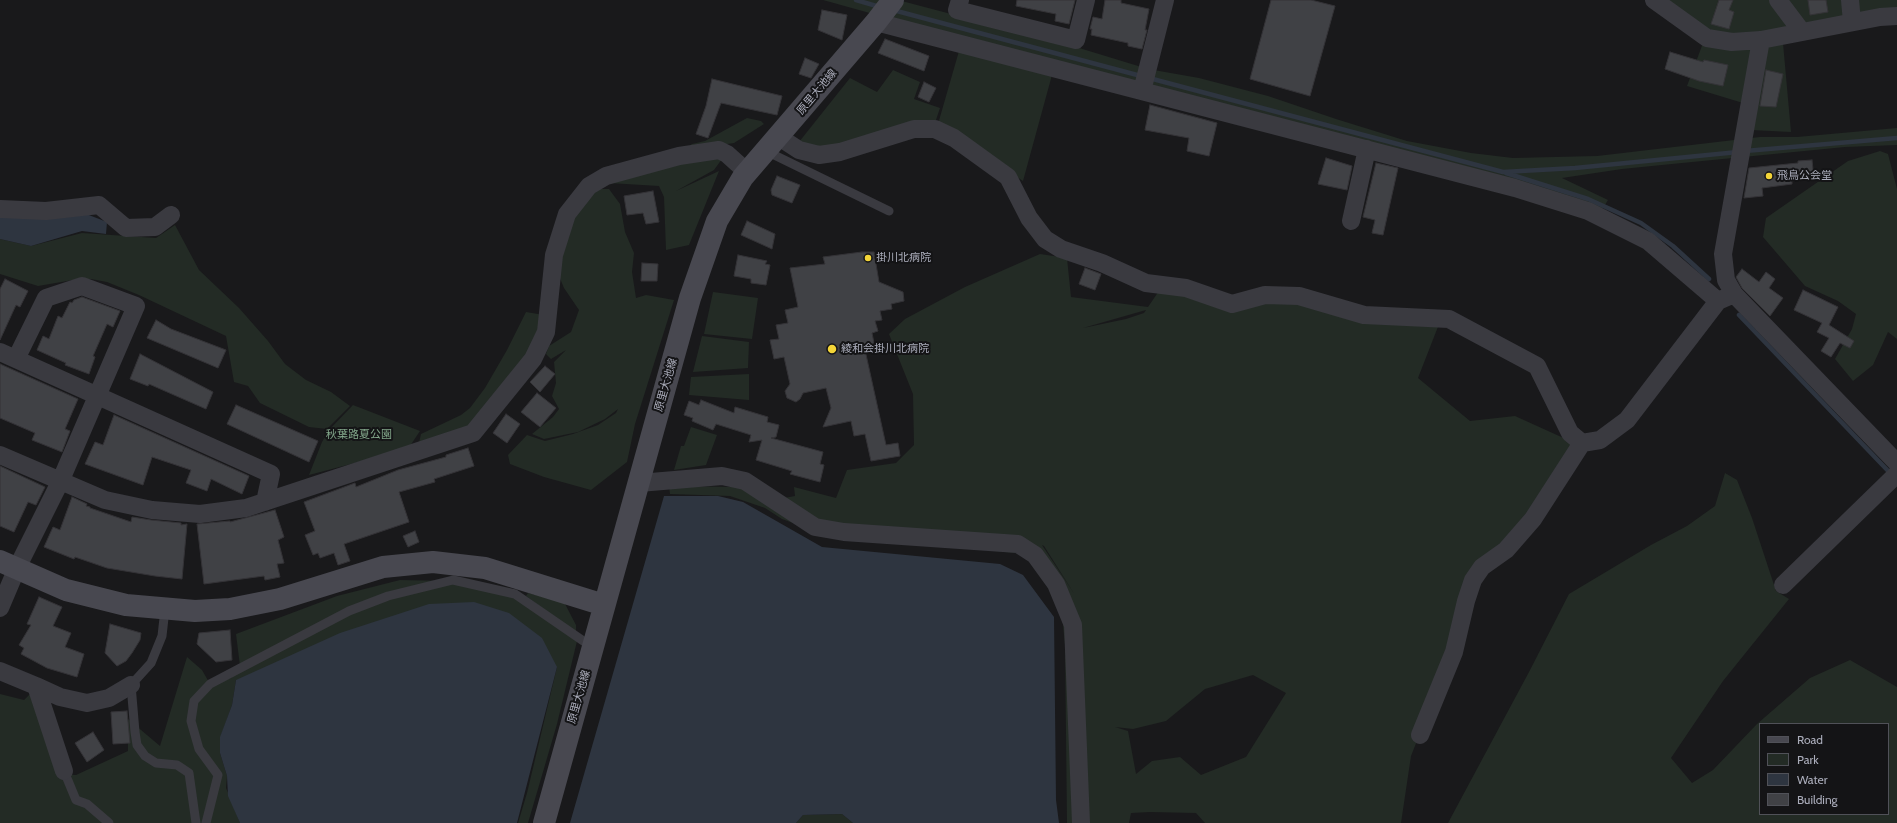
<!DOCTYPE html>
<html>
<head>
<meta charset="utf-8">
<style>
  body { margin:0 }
  #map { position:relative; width:1897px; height:823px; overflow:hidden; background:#19191b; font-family:Cabin,sans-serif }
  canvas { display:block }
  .legend { position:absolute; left:1759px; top:723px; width:130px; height:92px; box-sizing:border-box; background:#141416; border:1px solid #505158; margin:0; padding:5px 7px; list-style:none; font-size:12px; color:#abadbb }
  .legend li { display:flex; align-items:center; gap:8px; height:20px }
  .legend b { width:20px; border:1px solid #505158 }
</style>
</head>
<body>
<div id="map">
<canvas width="1897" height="823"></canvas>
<ul class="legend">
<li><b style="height:5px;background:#484850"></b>Road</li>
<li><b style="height:11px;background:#232b25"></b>Park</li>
<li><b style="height:11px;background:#2e3540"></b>Water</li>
<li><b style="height:11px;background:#404145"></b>Building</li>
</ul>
</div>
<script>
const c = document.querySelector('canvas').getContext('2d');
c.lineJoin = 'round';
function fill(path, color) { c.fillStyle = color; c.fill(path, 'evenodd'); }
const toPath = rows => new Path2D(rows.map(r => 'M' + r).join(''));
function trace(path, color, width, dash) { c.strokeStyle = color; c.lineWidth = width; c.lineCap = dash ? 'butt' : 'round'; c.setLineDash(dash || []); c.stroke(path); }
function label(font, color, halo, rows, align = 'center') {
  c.font = font + ' Cabin,"Noto Sans JP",sans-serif'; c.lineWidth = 4; c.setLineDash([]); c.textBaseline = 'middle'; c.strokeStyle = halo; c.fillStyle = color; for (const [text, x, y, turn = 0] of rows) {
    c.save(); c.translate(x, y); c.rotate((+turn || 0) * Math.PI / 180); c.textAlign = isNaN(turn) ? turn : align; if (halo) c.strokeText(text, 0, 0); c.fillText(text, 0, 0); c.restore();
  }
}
fill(toPath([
  [823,0,898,0,1076,47,1148,69,1199,78,1268,96,1336,119,1407,141,1471,153,1513,158,1597,156,1760,137,1797,137,1897,128,1897,145,1845,147,1682,163,1622,169,1562,178,1608,200,1598,216],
  [1654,0,1897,0,1897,21,1709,38],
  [1757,42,1743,103,1687,86,1703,43],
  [1783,43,1791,132,1751,130,1766,47],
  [959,51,1052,75,1023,181,938,124],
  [893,70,920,82,914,99,940,108,935,123,818,149,799,142,850,78,877,92],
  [747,118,761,121,764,124,734,143,682,151,692,144,705,141],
  [1880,151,1888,154,1897,189,1897,339,1888,332,1873,365,1853,381,1835,359,1852,329,1856,314,1838,301,1805,286,1763,237,1766,218,1848,161],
  [712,156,722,159,714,170,676,191,719,171,689,245,666,250,664,197,659,186,609,183],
  [598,189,609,189,620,204,625,232,634,253,632,272,636,298,646,295,674,300,635,424,627,462,591,490,544,477,510,464,508,455,527,435,545,441,573,434,598,425,616,413,618,409,605,419,578,432,544,439,532,434,553,417,559,409,552,396,556,383,554,362,566,350,551,359,546,354,549,346,571,332,579,310,564,288,559,276,564,243,576,213],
  [175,225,199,270,239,308,268,341,285,364,306,380,331,392,350,406,327,429,309,427,260,403,248,386,234,382,226,336,139,295,107,282,91,279,73,280,38,286,0,274,0,239,31,246,82,233,156,238],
  [1040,254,1067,258,1071,297,1148,307,1163,285,1235,303,1265,295,1441,319,1418,378,1470,421,1515,416,1579,445,1564,469,1487,564,1411,756,1401,823,1205,823,1196,813,1150,812,1131,813,1129,823,1067,823,1065,645,1061,606,1024,554,820,533,782,519,765,508,730,496,670,494,669,486,738,487,784,498,795,496,794,487,836,498,847,470,896,463,914,445,913,394,889,334,905,319,965,287],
  [1146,310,1144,313,1126,319,1083,328],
  [1042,545,1044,546,1075,595],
  [1253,675,1286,693,1246,757,1201,775,1180,757,1152,761,1136,774,1128,731,1115,727,1133,729,1166,721,1205,689],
  [713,292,758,298,752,339,704,334],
  [526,312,544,315,543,332,471,429,418,447,421,434,461,415,470,408,485,388,507,350],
  [702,336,749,342,748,368,693,372],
  [749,374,749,400,689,395,691,377],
  [353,405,420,431,408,449,309,475,322,442,329,430],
  [691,427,717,435,706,465,674,470,681,446,684,446],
  [1725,473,1737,480,1752,518,1776,591,1789,599,1723,681,1671,758,1692,783,1713,770,1757,724,1810,678,1850,660,1897,687,1897,823,1448,823,1529,672,1569,594,1651,545,1687,526,1715,506],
  [1760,724,1888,724,1888,814,1760,814],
  [400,580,449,581,512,593,578,637,557,724,528,823,518,823,527,793,557,667,236,680,232,705,221,736,220,753,227,776,226,788,240,823,0,823,0,694,24,700,34,690,58,774,76,775,128,751,128,719,160,746,187,657,202,670,210,684,231,678,240,666,236,634,337,596],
  [528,593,564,602,576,625,576,634,526,596],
  [842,814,853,823,796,823,803,815]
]), '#232b25');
fill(toPath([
  [81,212,107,222,106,234,82,231,31,246,0,239,0,217],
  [664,496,718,496,743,502,822,547,1000,564,1023,575,1054,617,1056,800,1059,823,853,823,842,814,803,815,796,823,570,823],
  [474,602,509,613,542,638,557,667,517,823,240,823,228,796,227,776,220,753,220,737,232,705,236,680,340,633,429,604]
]), '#2e3540');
trace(toPath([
  [856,0,880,7],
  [893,10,1141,76],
  [1149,78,1503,172,1575,168,1738,152],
  [1745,151,1897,138],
  [1506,173,1588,199,1641,223,1673,246,1709,279],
  [1739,315,1892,475]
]), '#2e3540', 4.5);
const building = toPath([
  [1017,0,1075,0,1069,24,1055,21,1056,14,1016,6,1017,0],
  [1105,0,1121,0,1121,3,1149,9,1145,30,1147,30,1142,49,1128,46,1128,43,1091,35,1092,29,1090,29,1093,17,1102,19,1105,0],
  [1271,0,1311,0,1335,6,1310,96,1250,79,1271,0],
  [1719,0,1733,0,1729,10,1734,12,1729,29,1711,24,1719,0],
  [1808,0,1826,0,1828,12,1810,15,1808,0],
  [822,10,847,15,842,40,818,30,822,10],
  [885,39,929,56,924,71,878,53,885,39],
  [1670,52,1703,62,1704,60,1728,65,1723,86,1699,81,1665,69,1670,52],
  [805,58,819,64,811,78,799,74,805,58],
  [1766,70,1783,74,1776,107,1760,106,1766,70],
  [712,79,782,96,777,115,721,103,708,138,696,134,706,106,712,79],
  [924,82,936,88,929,102,918,97,924,82],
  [1150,105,1217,123,1209,156,1187,151,1189,138,1145,130,1150,105],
  [1326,158,1352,166,1347,190,1318,184,1326,158],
  [1812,160,1814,179,1792,181,1792,184,1762,188,1763,196,1744,198,1749,168,1798,163,1798,161,1812,160],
  [1376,163,1398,168,1383,235,1372,233,1375,220,1363,217,1376,163],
  [777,176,800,185,792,203,772,195,771,190,777,176],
  [653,191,659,222,646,224,643,213,627,215,624,196,653,191],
  [747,221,775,234,772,249,741,235,747,221],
  [862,252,874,252,879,282,903,292,904,301,891,304,892,309,880,311,882,320,875,321,878,331,872,333,875,348,865,350,886,445,898,443,900,456,871,461,865,434,854,436,851,421,823,427,831,408,826,388,803,393,800,399,796,402,787,398,785,391,790,384,784,357,774,359,770,340,779,339,776,325,788,323,785,310,798,307,790,268,825,264,823,257,862,252],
  [738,255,767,261,765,264,770,265,766,285,751,283,751,279,734,276,738,255],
  [642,263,658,264,657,281,641,281,642,263],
  [1085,268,1101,274,1095,290,1079,284,1085,268],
  [1742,269,1759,282,1766,272,1775,279,1769,288,1783,298,1770,316,1742,288,1736,277,1742,269],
  [5,279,28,291,20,307,16,305,0,340,0,289,5,279],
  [1803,290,1838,307,1829,325,1854,341,1850,348,1840,343,1831,357,1821,351,1829,338,1817,332,1822,323,1794,310,1803,290],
  [82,297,120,311,113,327,107,324,93,356,95,357,89,374,65,365,66,363,37,350,43,336,49,339,58,316,62,318,70,302,72,303,74,300,82,297],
  [156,320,171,329,226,350,218,368,147,338,156,320],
  [140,354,213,392,206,409,149,384,148,386,130,379,140,354],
  [0,364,78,399,65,429,70,431,62,452,32,440,35,433,0,418,0,364],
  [545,366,555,374,540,392,530,382,545,366],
  [537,393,556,408,540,427,521,412,537,393],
  [701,400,734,413,735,407,768,417,767,422,779,425,776,437,771,438,823,452,820,464,824,465,820,482,790,474,792,471,756,460,762,440,749,442,751,435,716,424,713,430,692,421,693,418,684,415,689,401,699,405,701,400],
  [236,405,318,441,309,462,227,424,236,405],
  [506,414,520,424,507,443,493,433,506,414],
  [114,415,249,476,242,494,211,479,207,491,186,483,191,470,152,457,143,485,85,464,95,442,103,445,114,415],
  [468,448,474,466,434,479,435,482,399,492,409,522,344,544,350,561,338,565,334,553,320,558,318,553,313,555,305,535,315,531,304,502,355,483,356,487,398,470,446,457,446,455,468,448],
  [0,466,45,487,36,505,28,502,14,532,0,526,0,466],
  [72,497,87,504,86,506,90,507,90,508,131,522,132,517,151,520,181,523,181,525,187,524,182,579,155,576,107,568,75,557,74,559,44,547,53,527,60,530,72,497],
  [275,510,284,537,278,540,284,563,277,564,280,577,265,580,264,576,204,584,197,524,230,521,230,522,275,510],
  [415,531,419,542,408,547,403,536,415,531],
  [39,597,62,607,53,626,71,633,65,647,84,654,77,677,47,668,21,654,24,648,19,645,31,625,27,624,39,597],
  [110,624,141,633,140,640,132,653,126,661,117,666,105,653,110,624],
  [230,630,232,660,216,662,197,644,199,633,230,630],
  [127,711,130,743,113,744,111,712,127,711],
  [93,732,104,750,87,762,75,743,93,732]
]);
fill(building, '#404145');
trace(building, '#343337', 1);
trace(toPath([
  [766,151,889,211],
  [165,609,162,636,151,663,131,685,135,732,137,745,145,756,156,763,177,765,189,773,196,823],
  [64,771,76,800,87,804,109,823],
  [206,823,218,775,199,749,191,721,194,701,210,684,349,611,388,596,453,580,515,594,592,647]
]), '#3a3a40', 9);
trace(toPath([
  [960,0,957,10,1076,40,1086,0],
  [1654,0,1707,38,1732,42,1761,40,1880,17,1897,16],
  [1778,0,1802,32],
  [1850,0,1852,22],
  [876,22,1515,188,1588,211,1648,241,1718,301,1734,294,1897,463],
  [1142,91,1165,0],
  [779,137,799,150,819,155,840,152,914,129,935,129,954,138,1008,177,1029,218,1045,239,1061,249,1102,263,1146,283,1186,288,1232,304,1265,295,1299,296,1364,315,1449,319,1537,366,1570,433,1582,443,1600,440,1627,420,1718,301],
  [0,209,46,211,99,205,126,228,155,227,171,215],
  [1351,221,1367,149],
  [1734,294,1726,280,1723,254,1761,40],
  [0,352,271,474,265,502],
  [0,455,105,500,152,510,200,514,246,508,473,433,533,359,546,332,554,255,567,214,589,186,606,176,679,156,719,150,727,154,747,172],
  [639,483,722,476,745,481,815,527,844,532,1018,544,1035,555,1056,584,1073,625,1081,823],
  [1783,585,1897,474],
  [0,608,17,568,60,482,136,306,82,286,46,298,16,359],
  [0,671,36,686,64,771],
  [36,686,60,697,87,703,109,698,131,685],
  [1420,735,1454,652,1466,601,1473,580,1482,567,1506,550,1533,519,1582,443]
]), '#3a3a40', 18);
trace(toPath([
  [0,561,66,590,126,605,195,611,230,609,280,599,383,567,433,562,485,568,604,605],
  [544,823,690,298,717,221,743,177,876,22,893,0]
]), '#484850', 22);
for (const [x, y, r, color] of [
  [1769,176,4,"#f4d538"],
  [868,258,4,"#f4d538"],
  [832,349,5,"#f4d538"]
]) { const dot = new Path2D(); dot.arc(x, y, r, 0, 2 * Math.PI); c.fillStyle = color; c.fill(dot); trace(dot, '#141416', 1.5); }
label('11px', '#abadbb', '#141416', [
  ["原里大池線",817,92,-50],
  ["原里大池線",666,385,-74],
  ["原里大池線",579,697,-74]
]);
label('11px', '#abadbb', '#141416', [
  ["飛鳥公会堂",1777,176],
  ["掛川北病院",876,258],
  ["綾和会掛川北病院",841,349]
], 'left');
label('11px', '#82a68a', '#141416', [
  ["秋葉路夏公園",359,435]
]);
</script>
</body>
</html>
